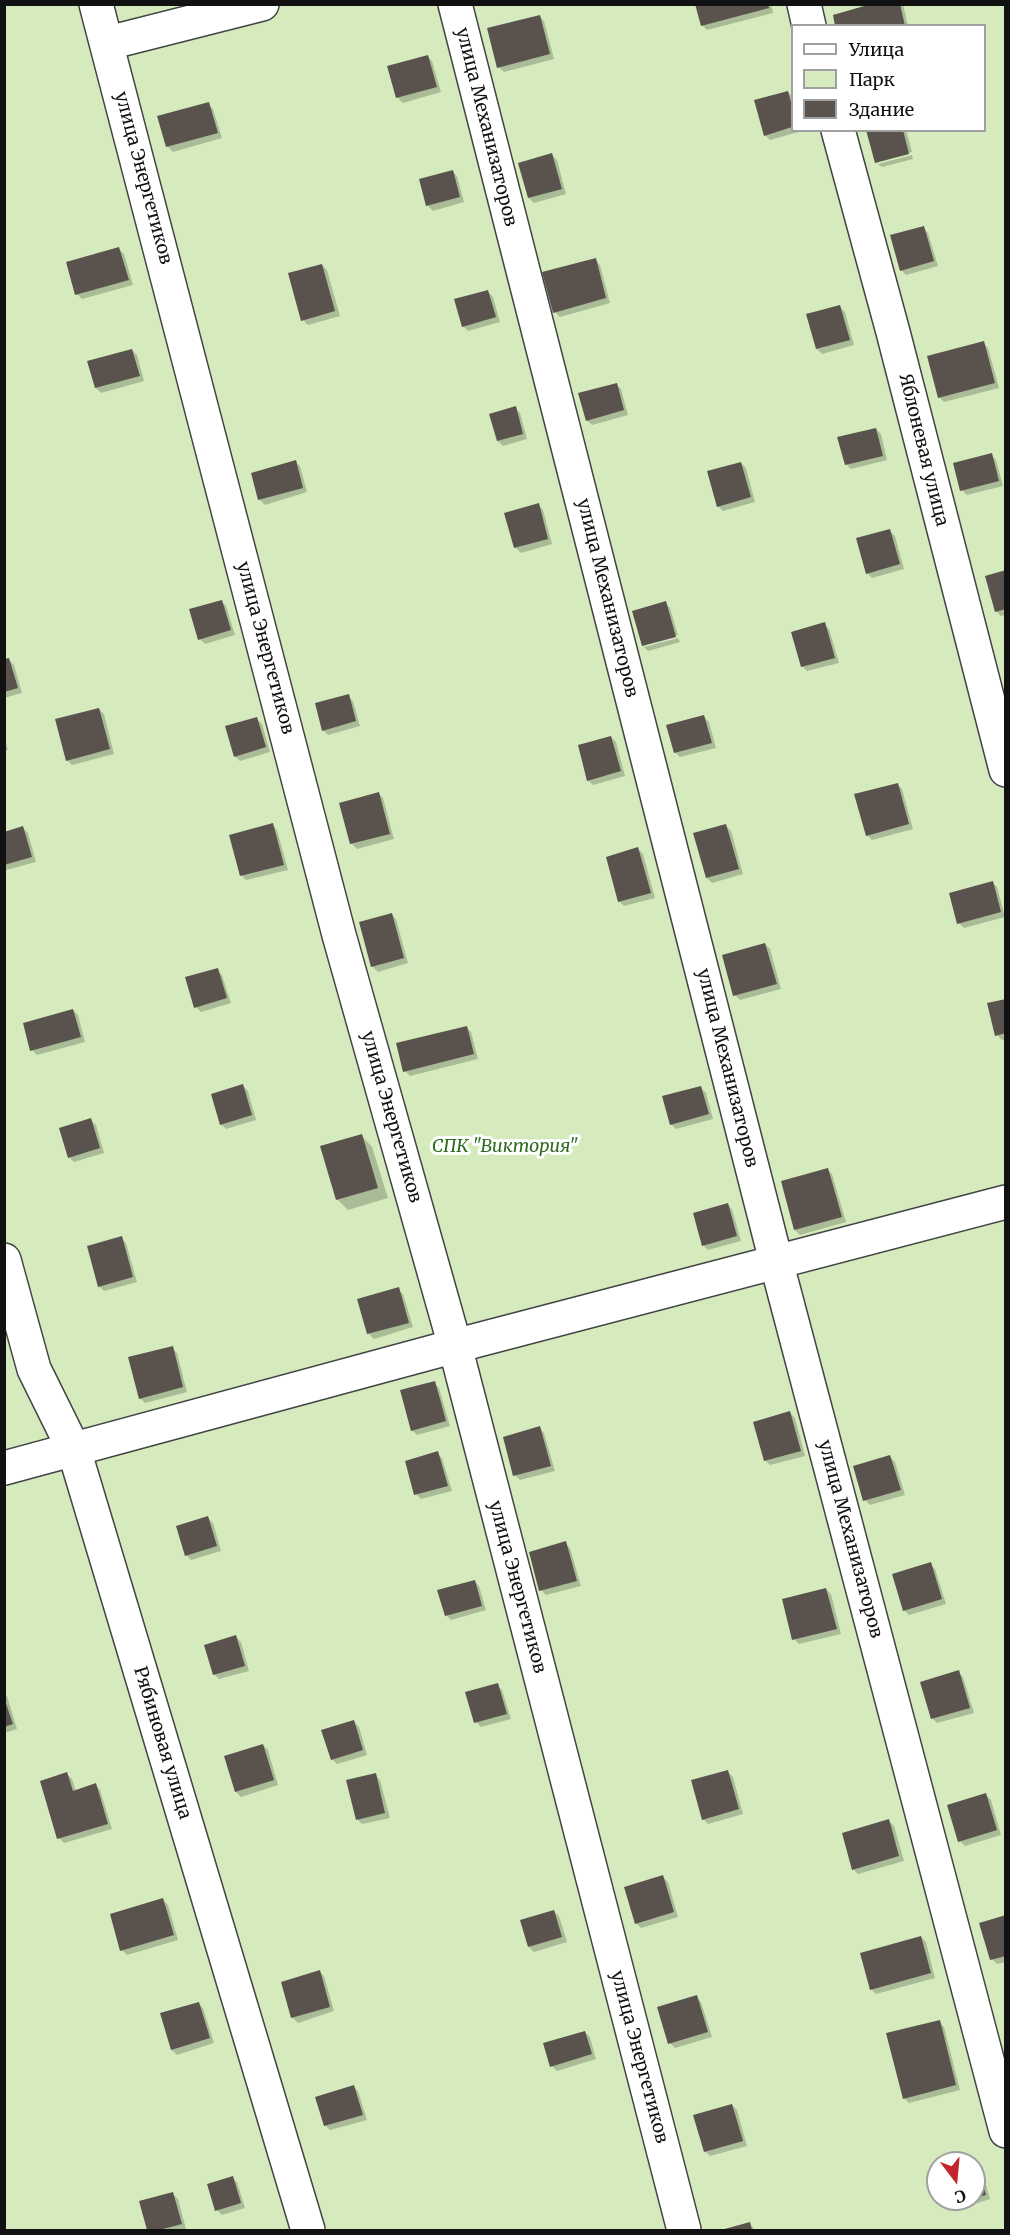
<!DOCTYPE html>
<html>
<head>
<meta charset="utf-8">
<style>
  body { margin:0 }
  #map { position:relative; width:1010px; height:2235px; overflow:hidden; background:#fffdf5; font-family:Merriweather,serif }
  canvas { display:block }
  .frame { position:absolute; inset:0; border:6px solid #111; pointer-events:none }
  .legend { position:absolute; left:791px; top:24px; width:195px; height:108px; box-sizing:border-box; background:#fff; border:2px solid #a0a0a0; margin:0; padding:8px 10px; list-style:none; font-size:18px; color:#111 }
  .legend li { display:flex; align-items:center; gap:12px; height:30px }
  .legend b { width:30px; border:2px solid #a0a0a0 }
  .north { position:absolute; left:926px; top:2151px; width:60px; height:60px; box-sizing:border-box; background:#fff; border:2px solid #a0a0a0; border-radius:50%; rotate:164deg; font-size:16px; font-weight:700; line-height:24px; text-align:center; color:#111 }
  .north::after { content:''; display:block; margin:auto; width:21px; height:27px; background:#c4262e; clip-path:polygon(50% 0,100% 100%,50% 72%,0 100%) }
</style>
</head>
<body>
<div id="map">
<canvas width="1010" height="2235"></canvas>
<div class="frame"></div>
<ul class="legend">
<li><b style="height:8px;background:#fff"></b>Улица</li>
<li><b style="height:16px;background:#d5ebbd"></b>Парк</li>
<li><b style="height:16px;background:#5a524d"></b>Здание</li>
</ul>
<div class="north">С</div>
</div>
<script>
const c = document.querySelector('canvas').getContext('2d');
c.lineJoin = 'round';
function fill(path, color) { c.fillStyle = color; c.fill(path, 'evenodd'); }
const toPath = rows => new Path2D(rows.map(r => 'M' + r).join(''));
function trace(path, color, width, dash) { c.strokeStyle = color; c.lineWidth = width; c.lineCap = dash ? 'butt' : 'round'; c.setLineDash(dash || []); c.stroke(path); }
function label(font, color, halo, rows, align = 'center') {
  c.font = font + ' Merriweather,serif'; c.lineWidth = 6; c.setLineDash([]); c.textBaseline = 'middle'; c.strokeStyle = halo; c.fillStyle = color; for (const [text, x, y, turn = 0] of rows) {
    c.save(); c.translate(x, y); c.rotate((+turn || 0) * Math.PI / 180); c.textAlign = isNaN(turn) ? turn : align; if (halo) c.strokeText(text, 0, 0); c.fillText(text, 0, 0); c.restore();
  }
}
fill(toPath([
  [5,5,1005,5,1005,2230,5,2230],
  [792,26,984,26,984,130,792,130],
  [938,2163,974,2163,974,2199,938,2199]
]), '#d5ebbd');
fill(toPath([
  [696,4,771,4,773,13,707,30,702,25],
  [877,4,903,4,908,26,837,26],
  [539,16,544,21,554,59,504,72,499,67],
  [427,56,432,61,441,92,403,103,398,98,389,67],
  [788,92,792,97,792,130,802,131,770,140,765,135],
  [208,104,213,109,222,138,173,152,168,147,159,117],
  [868,130,906,130,912,152,878,161,878,164],
  [552,155,557,160,566,194,534,203,529,198],
  [912,155,913,159,882,167,878,164],
  [452,171,457,176,464,202,433,211,428,206,421,180],
  [923,228,928,233,938,266,906,275,901,270],
  [119,249,124,254,133,285,82,299,77,294],
  [595,260,600,265,610,303,560,317,555,312],
  [322,265,327,270,340,316,308,325,303,320],
  [488,292,493,297,500,322,468,331,463,326],
  [840,307,845,312,854,345,822,354,817,349],
  [983,343,988,348,999,388,944,402,939,397],
  [132,350,137,355,144,381,101,393,96,388],
  [616,384,621,389,628,415,592,425,587,420],
  [515,408,520,413,527,439,503,446,498,441],
  [876,429,881,434,887,460,851,469,846,464],
  [991,455,996,460,1003,486,967,495,962,490],
  [295,462,300,466,307,492,265,505,260,500,252,474],
  [741,463,746,468,755,502,723,511,718,506],
  [538,505,543,510,552,544,521,553,516,548,506,514],
  [890,531,895,536,904,569,872,578,867,573],
  [1006,572,1006,615,1001,616,996,611],
  [221,601,226,606,235,635,205,644,200,639],
  [665,603,670,608,678,635,644,644,644,647,643,646],
  [824,624,829,629,839,663,807,671,802,666],
  [678,638,680,642,648,651,644,647],
  [9,660,14,665,22,693,4,698,4,661],
  [348,696,353,701,360,726,328,735,323,730],
  [99,709,104,714,114,754,72,765,67,760],
  [704,717,709,722,716,748,680,757,675,752],
  [257,719,262,724,270,752,240,761,235,756],
  [611,737,616,742,625,776,593,785,588,780],
  [4,738,8,750,4,751],
  [897,784,902,789,913,829,872,840,867,835],
  [378,793,383,798,394,839,357,849,352,844,341,804],
  [272,825,277,830,288,870,246,880,241,875],
  [726,826,731,831,743,874,712,883,707,878],
  [23,828,28,833,36,862,6,870,4,869,4,834],
  [638,849,643,854,655,898,624,906,619,901],
  [992,882,997,887,1005,917,964,928,959,923],
  [391,914,396,919,408,963,378,972,373,967,361,923],
  [765,944,770,949,781,989,740,1000,735,995],
  [217,970,222,975,231,1003,201,1012,196,1007],
  [1006,1000,1006,1039,1002,1040,997,1035],
  [73,1010,78,1015,85,1042,37,1055,32,1050],
  [466,1027,471,1032,478,1059,410,1076,405,1071],
  [243,1086,248,1091,256,1120,226,1129,221,1124],
  [701,1088,706,1093,713,1119,676,1129,671,1124],
  [91,1120,96,1125,104,1153,74,1162,69,1157],
  [362,1136,372,1147,388,1198,348,1210,337,1199],
  [827,1169,832,1174,846,1222,800,1235,795,1230],
  [727,1204,732,1209,741,1241,708,1250,703,1245],
  [121,1238,126,1243,137,1282,104,1291,99,1286],
  [398,1289,403,1294,413,1327,374,1339,369,1334,359,1300],
  [172,1348,177,1353,187,1392,145,1403,140,1398],
  [434,1383,439,1388,450,1426,417,1435,412,1430],
  [790,1413,795,1418,805,1456,770,1465,765,1460],
  [539,1428,544,1433,555,1471,520,1480,515,1475],
  [437,1453,442,1458,452,1491,421,1499,416,1494],
  [890,1457,895,1462,905,1495,870,1505,865,1500],
  [208,1518,213,1523,221,1551,191,1560,186,1555],
  [565,1543,570,1548,581,1586,546,1595,541,1590],
  [930,1564,935,1569,946,1604,909,1615,904,1610],
  [474,1581,479,1586,486,1610,451,1620,446,1615],
  [826,1589,831,1594,841,1634,799,1644,794,1639],
  [236,1637,241,1642,249,1671,219,1679,214,1674],
  [958,1672,963,1677,974,1713,937,1723,932,1718],
  [497,1685,502,1690,511,1719,481,1727,476,1722],
  [4,1693,7,1696,17,1729,4,1733],
  [354,1722,359,1727,367,1755,337,1764,332,1759],
  [263,1745,268,1750,278,1785,241,1797,236,1792],
  [728,1772,733,1777,743,1814,708,1824,703,1819],
  [67,1774,72,1779,76,1791,95,1785,100,1790,112,1829,64,1843,59,1838],
  [375,1775,380,1780,390,1818,362,1824,357,1819],
  [986,1795,991,1800,1001,1835,965,1846,960,1841],
  [889,1821,894,1826,904,1861,858,1874,853,1869],
  [663,1877,668,1882,678,1917,641,1928,636,1923],
  [163,1900,168,1905,178,1940,127,1955,122,1950],
  [554,1911,559,1916,567,1942,534,1952,529,1947],
  [1006,1917,1006,1962,997,1964,992,1959],
  [921,1937,926,1942,935,1978,876,1994,871,1989],
  [319,1971,324,1976,334,2011,298,2023,293,2018,282,1983],
  [696,1997,701,2002,712,2037,675,2048,670,2043],
  [198,2003,203,2008,214,2043,177,2055,172,2050],
  [939,2022,944,2027,960,2090,909,2103,904,2098],
  [585,2032,590,2037,596,2059,557,2071,552,2066],
  [353,2086,358,2091,367,2120,330,2130,325,2125],
  [732,2105,737,2110,747,2146,710,2156,705,2151],
  [975,2159,980,2164,990,2199,953,2211,948,2206,946,2199,974,2199,974,2163,963,2163],
  [232,2178,237,2182,245,2208,222,2215,217,2210],
  [173,2194,178,2199,186,2229,148,2230,141,2202],
  [749,2223,755,2230,724,2230]
]), '#0003');
fill(toPath([
  [695,4,768,4,769,8,701,26],
  [871,4,900,4,905,26,835,26,833,15],
  [540,15,550,54,497,68,487,28],
  [428,55,437,87,396,98,387,66],
  [788,91,792,106,792,127,764,136,754,100],
  [209,102,218,133,166,147,157,116],
  [866,130,903,130,909,154,875,163],
  [552,153,562,189,528,198,518,163],
  [453,170,460,197,426,206,419,179],
  [924,226,934,261,900,271,890,235],
  [119,247,129,280,75,295,66,262],
  [596,258,606,298,553,313,542,272],
  [322,264,335,311,301,321,288,273],
  [488,290,496,317,462,327,454,299],
  [840,305,850,340,816,349,806,314],
  [984,341,995,383,938,398,927,356],
  [132,349,140,376,95,388,87,361],
  [617,383,624,410,586,421,578,393],
  [516,406,523,434,497,441,489,414],
  [876,428,883,456,845,465,837,437],
  [992,453,999,481,960,491,953,463],
  [296,460,303,488,258,500,251,473],
  [741,462,751,497,717,507,707,471],
  [539,503,548,539,514,548,504,513],
  [890,529,900,564,866,574,856,538],
  [1006,570,1006,609,995,612,985,576],
  [222,600,231,630,198,640,189,609],
  [666,601,676,637,642,646,632,611],
  [825,622,835,658,801,667,791,632],
  [9,658,18,688,4,692,4,659],
  [349,694,356,721,322,731,315,703],
  [99,708,110,749,66,761,55,719],
  [704,715,712,743,674,753,666,725],
  [257,717,266,747,234,757,225,726],
  [611,736,621,771,587,781,578,745],
  [898,783,909,824,866,836,854,794],
  [379,792,390,834,350,844,339,803],
  [273,823,284,865,240,876,229,835],
  [726,824,739,869,706,878,693,833],
  [23,826,32,857,4,865,4,832],
  [638,847,651,893,618,902,606,857],
  [993,881,1001,912,957,924,949,893],
  [392,913,404,958,371,967,359,922],
  [765,943,777,984,733,996,722,955],
  [218,968,227,998,194,1008,185,977],
  [1006,999,1006,1033,995,1036,987,1003],
  [73,1009,81,1037,30,1051,23,1023],
  [467,1026,474,1054,403,1072,396,1043],
  [243,1084,252,1115,220,1125,211,1094],
  [701,1086,709,1114,670,1125,662,1096],
  [91,1118,100,1148,68,1158,59,1128],
  [362,1134,378,1188,336,1200,320,1146],
  [828,1168,842,1217,794,1230,781,1181],
  [728,1203,737,1236,702,1246,693,1213],
  [122,1236,133,1277,98,1287,87,1246],
  [399,1287,409,1323,367,1334,357,1299],
  [173,1346,183,1387,139,1399,128,1357],
  [435,1381,446,1421,411,1431,400,1390],
  [790,1411,801,1451,764,1461,753,1422],
  [540,1426,551,1466,513,1476,503,1437],
  [438,1451,448,1486,414,1495,405,1461],
  [890,1455,901,1490,863,1501,853,1466],
  [208,1516,217,1546,185,1556,176,1526],
  [566,1541,577,1581,539,1591,529,1552],
  [931,1562,942,1599,903,1611,892,1574],
  [475,1580,482,1606,445,1616,437,1590],
  [826,1588,837,1629,792,1640,782,1599],
  [236,1635,245,1666,213,1675,204,1645],
  [959,1670,970,1708,931,1719,920,1682],
  [498,1683,507,1714,474,1723,465,1692],
  [4,1698,13,1724,4,1727],
  [354,1720,363,1750,331,1760,321,1730],
  [263,1744,274,1780,235,1792,224,1756],
  [728,1770,739,1809,702,1820,691,1780],
  [67,1772,73,1791,96,1783,108,1824,57,1839,40,1781],
  [376,1773,385,1813,356,1820,346,1780],
  [986,1793,997,1830,958,1842,947,1805],
  [889,1819,899,1856,852,1870,842,1833],
  [663,1875,674,1912,635,1924,624,1887],
  [163,1898,174,1935,120,1951,110,1914],
  [554,1910,562,1937,528,1947,520,1920],
  [1006,1915,1006,1956,990,1960,979,1923],
  [921,1936,931,1973,870,1990,860,1953],
  [320,1970,330,2007,291,2018,281,1982],
  [697,1995,708,2032,668,2044,657,2007],
  [199,2002,210,2038,171,2050,160,2013],
  [940,2020,956,2085,903,2099,886,2033],
  [585,2031,592,2054,550,2067,543,2043],
  [354,2085,363,2115,324,2126,315,2097],
  [732,2104,743,2141,704,2152,693,2115],
  [975,2158,986,2195,974,2198,974,2163,959,2162],
  [233,2176,241,2203,215,2211,207,2184],
  [173,2192,182,2224,159,2230,147,2230,139,2201],
  [945,2199,970,2199,970,2200,947,2206],
  [750,2222,752,2230,721,2230]
]), '#5a524d');
const minor = toPath([
  [96,4,339,935,455,1346,684,2230],
  [455,4,776,1261,1006,2131],
  [804,4,809,26],
  [108,43,262,4],
  [838,130,893,332,1006,770],
  [4,1260,34,1369,74,1450,308,2230],
  [4,1468,455,1346,1006,1202]
]);
trace(minor, '#444', 36);
trace(minor, '#fff', 33);
label('18px', '#111', '#fff', [
  ["улица Механизаторов",486,127,76],
  ["улица Энергетиков",143,178,75],
  ["Яблоневая улица",923,450,76],
  ["улица Механизаторов",607,598,76],
  ["улица Энергетиков",265,648,75],
  ["улица Механизаторов",727,1068,76],
  ["улица Энергетиков",391,1117,74],
  ["улица Механизаторов",850,1539,75],
  ["улица Энергетиков",517,1587,75],
  ["Рябиновая улица",162,1743,73],
  ["улица Энергетиков",639,2057,75]
]);
label('italic 18px', '#2f6b1f', '#fff', [
  ["СПК \"Виктория\"",505,1147]
]);
</script>
</body>
</html>
